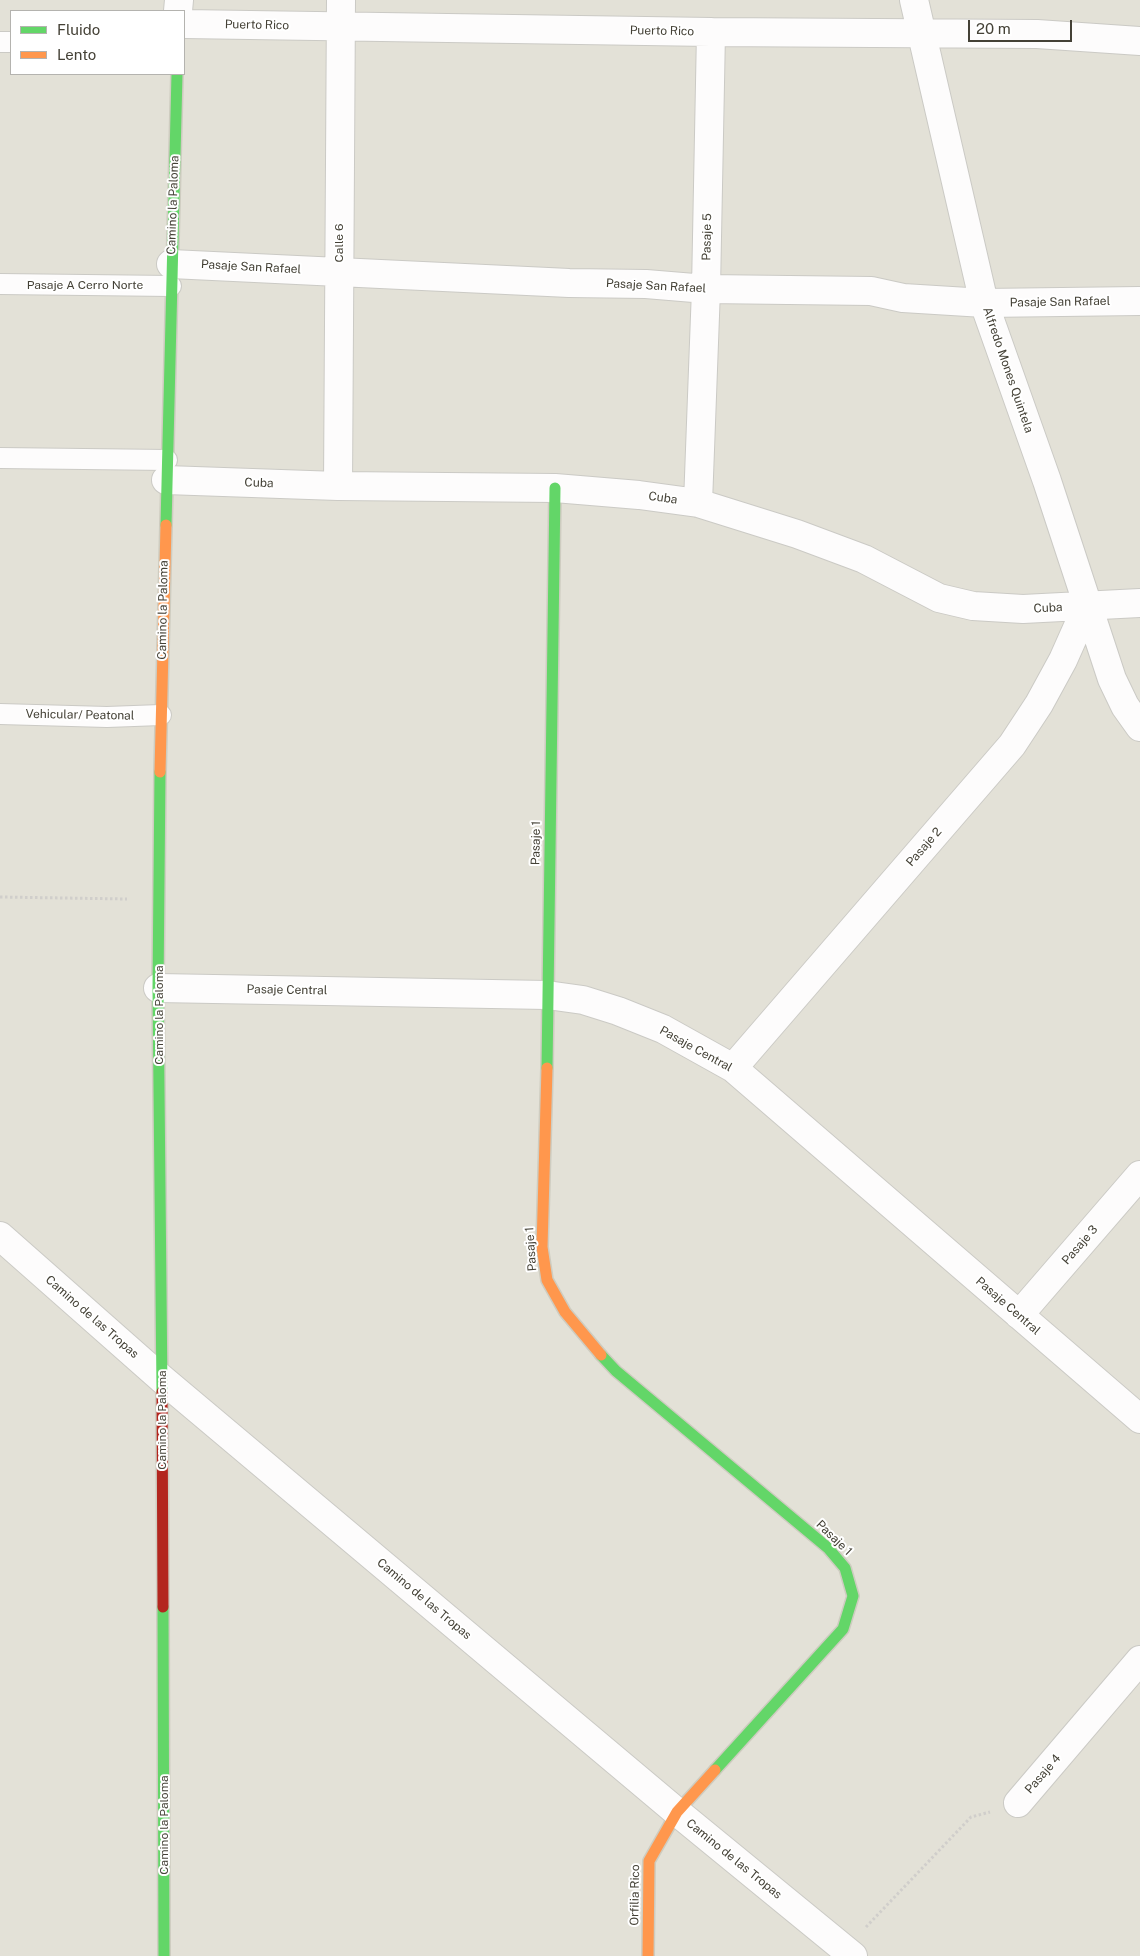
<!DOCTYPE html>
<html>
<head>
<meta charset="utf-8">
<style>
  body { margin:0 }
  #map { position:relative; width:1140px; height:1956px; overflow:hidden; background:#efeee9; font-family:"Public Sans",sans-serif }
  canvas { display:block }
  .legend { position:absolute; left:10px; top:10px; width:175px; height:65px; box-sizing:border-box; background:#fff; border:1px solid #b4b3af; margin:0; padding:6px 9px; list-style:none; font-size:15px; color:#444136 }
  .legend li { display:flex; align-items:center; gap:10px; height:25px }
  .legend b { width:25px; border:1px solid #b4b3af }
  .scale { position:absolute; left:968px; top:20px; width:104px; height:22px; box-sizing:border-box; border:2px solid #444136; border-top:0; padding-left:6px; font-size:15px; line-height:18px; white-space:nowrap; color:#444136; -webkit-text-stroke:4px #fff; paint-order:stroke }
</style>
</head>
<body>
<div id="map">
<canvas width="1140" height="1956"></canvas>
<ul class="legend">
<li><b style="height:6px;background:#63d668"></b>Fluido</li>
<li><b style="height:6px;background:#ff974d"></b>Lento</li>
</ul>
<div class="scale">20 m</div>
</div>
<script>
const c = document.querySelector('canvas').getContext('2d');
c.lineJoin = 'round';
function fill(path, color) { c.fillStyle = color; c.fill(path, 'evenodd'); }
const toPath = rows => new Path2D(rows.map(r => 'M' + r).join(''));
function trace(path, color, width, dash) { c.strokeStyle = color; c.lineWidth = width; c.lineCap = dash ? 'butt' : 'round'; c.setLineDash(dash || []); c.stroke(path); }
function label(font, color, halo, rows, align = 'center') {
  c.font = font + ' "Public Sans",sans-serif'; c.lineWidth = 4; c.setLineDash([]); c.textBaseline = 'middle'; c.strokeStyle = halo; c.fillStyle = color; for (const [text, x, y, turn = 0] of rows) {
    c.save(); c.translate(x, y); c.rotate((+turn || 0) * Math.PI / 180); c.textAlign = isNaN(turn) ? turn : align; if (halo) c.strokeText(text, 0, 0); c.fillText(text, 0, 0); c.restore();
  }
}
fill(toPath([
  [0,0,1140,0,1140,1956,0,1956],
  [11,11,184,11,184,74,11,74]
]), '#e3e1d7');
const lane = toPath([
  [0,42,11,42],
  [0,284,171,286],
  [0,458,167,460],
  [0,714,107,717,161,715]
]);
const street = toPath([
  [914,0,984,303,1047,481,1112,679,1125,706,1140,727],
  [178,11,179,0],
  [184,24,711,32,1037,34,1140,41],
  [171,264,569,283,646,284,706,289,871,291,903,298,984,303,1140,301],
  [166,480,338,486,555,488,639,495,698,503,797,534,864,559,939,598,973,606,1023,609,1140,603],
  [338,486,341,0],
  [698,503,706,289,711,32],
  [158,988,547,995,583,1000,618,1011,663,1029,733,1068,1140,1419],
  [733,1068,1012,745,1039,704,1063,660,1087,606],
  [0,1236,162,1379,677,1812,853,1956],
  [1019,1315,1140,1175],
  [1018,1803,1140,1660]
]);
const fast = toPath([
  [166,525,177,74],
  [160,772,158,988,162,1392],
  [547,1068,555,488],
  [601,1355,616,1371,828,1548,845,1568,853,1596,843,1629,715,1770],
  [163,1607,164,1956]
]);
const slow = toPath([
  [160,772,166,525],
  [547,1068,542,1247,547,1280,565,1312,601,1355],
  [648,1956,649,1861,677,1812,715,1770]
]);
const jam = toPath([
  [162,1392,163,1607]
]);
trace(lane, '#cbcac5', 22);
trace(street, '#cbcac5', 30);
trace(fast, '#ceccc0', 14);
trace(slow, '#ceccc0', 14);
trace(jam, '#ceccc0', 14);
trace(toPath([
  [0,897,127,899],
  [866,1927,971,1817,990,1812]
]), '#d0cecb', 3, [2.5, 2.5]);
trace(lane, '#fdfcfc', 20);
trace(street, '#fdfcfc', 28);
trace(fast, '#63d668', 11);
trace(slow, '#ff974d', 11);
trace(jam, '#b3261e', 11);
label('12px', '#444136', '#fff', [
  ["Puerto Rico",257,25,1],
  ["Puerto Rico",662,31,1],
  ["Camino la Paloma",173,205,-88],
  ["Pasaje 5",707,237,-89],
  ["Calle 6",339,243,-90],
  ["Pasaje San Rafael",251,267,3],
  ["Pasaje A Cerro Norte",85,285],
  ["Pasaje San Rafael",656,286,3],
  ["Pasaje San Rafael",1060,302,-1],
  ["Alfredo Mones Quintela",1008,370,71],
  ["Cuba",259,483,2],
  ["Cuba",663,498,8],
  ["Cuba",1048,608,-3],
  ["Camino la Paloma",163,610,-89],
  ["Vehicular/ Peatonal",80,715,1],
  ["Pasaje 1",536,843,-89],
  ["Pasaje 2",924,847,-49],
  ["Pasaje Central",287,990,1],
  ["Camino la Paloma",159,1015,-90],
  ["Pasaje Central",696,1049,29],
  ["Pasaje 3",1080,1245,-49],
  ["Pasaje 1",531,1249,-94],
  ["Pasaje Central",1008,1306,41],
  ["Camino de las Tropas",92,1317,41],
  ["Camino la Paloma",162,1420,-90],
  ["Pasaje 1",834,1538,44],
  ["Camino de las Tropas",424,1599,40],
  ["Pasaje 4",1043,1774,-49],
  ["Camino la Paloma",164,1825,-90],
  ["Camino de las Tropas",734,1859,39],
  ["Orfilia Rico",635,1895,-89]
]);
</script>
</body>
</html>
